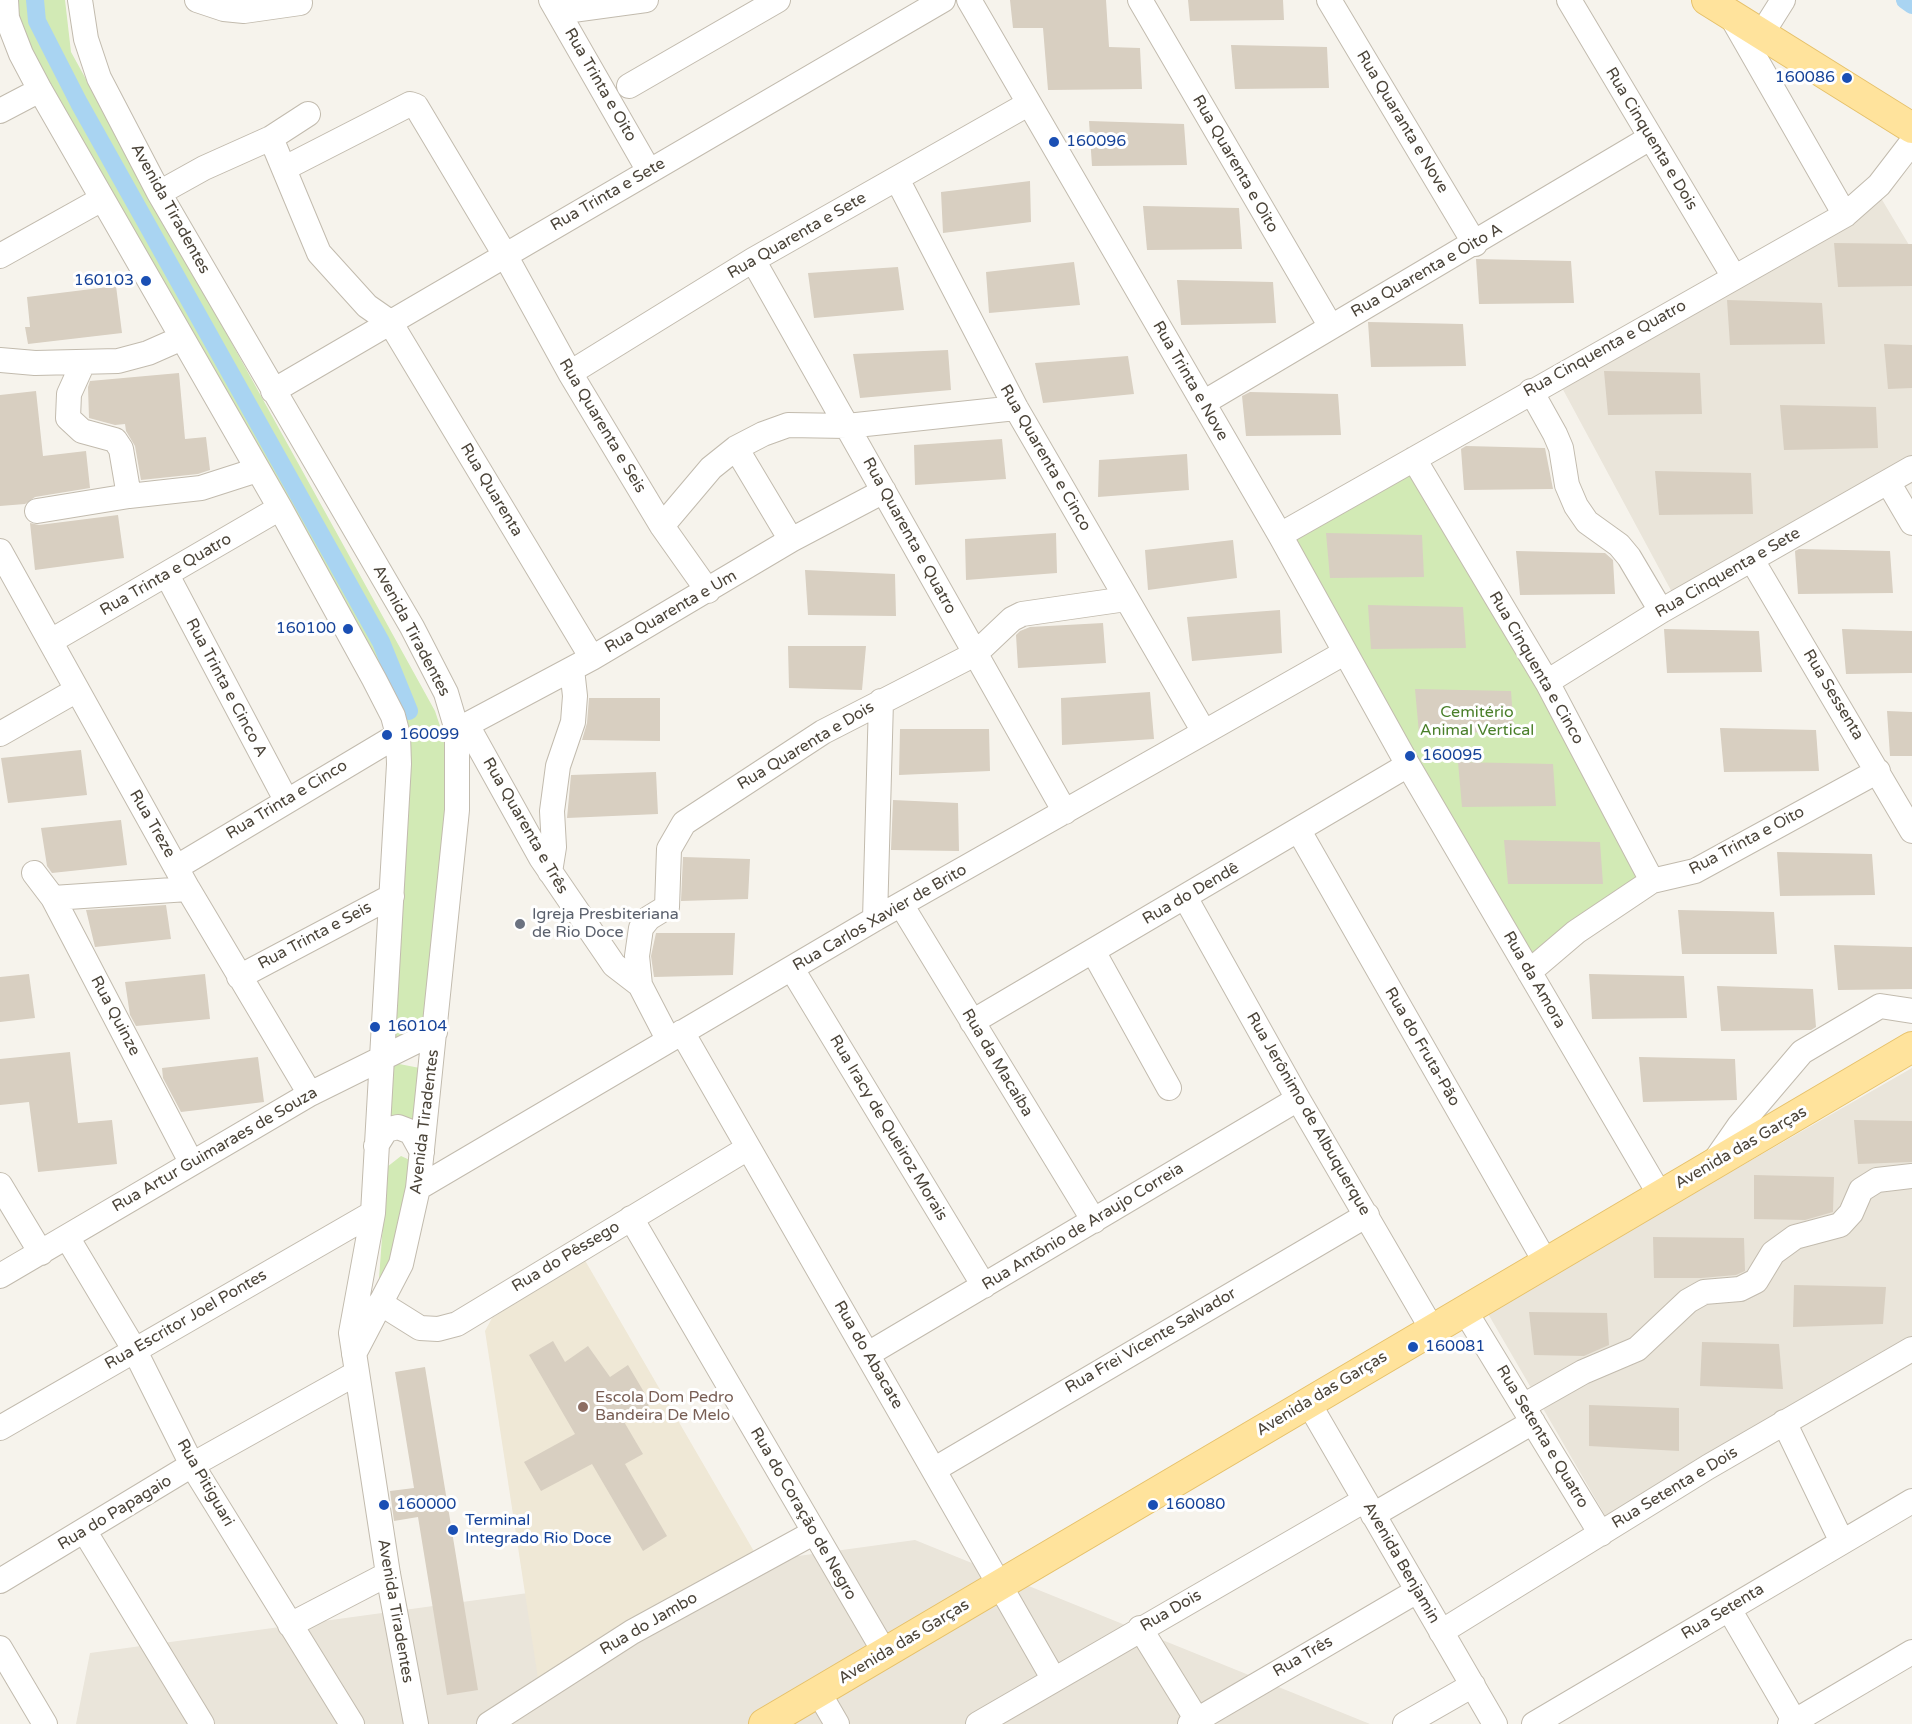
<!DOCTYPE html>
<html>
<head>
<meta charset="utf-8">
<style>
  body { margin:0 }
  canvas { display:block; background:#f6f3ec }
</style>
</head>
<body>
<canvas width="1912" height="1724"></canvas>
<script>
const c = document.querySelector('canvas').getContext('2d');
c.lineJoin = 'round';
function fill(path, color) { c.fillStyle = color; c.fill(path, 'evenodd'); }
const toPath = rows => new Path2D(rows.map(r => 'M' + r).join(''));
function trace(path, color, width, dash) { c.strokeStyle = color; c.lineWidth = width; c.lineCap = dash ? 'butt' : 'round'; c.setLineDash(dash || []); c.stroke(path); }
function label(font, color, halo, rows, align = 'center') {
  c.font = font + ' "Varela Round",sans-serif'; c.lineWidth = 6; c.setLineDash([]); c.textBaseline = 'middle'; c.strokeStyle = halo; c.fillStyle = color; for (const [text, x, y, turn = 0] of rows) {
    c.save(); c.translate(x, y); c.rotate((+turn || 0) * Math.PI / 180); c.textAlign = isNaN(turn) ? turn : align; if (halo) c.strokeText(text, 0, 0); c.fillText(text, 0, 0); c.restore();
  }
}
fill(toPath([
  [1881,198,1912,250,1912,455,1674,596,1560,384],
  [1912,1068,1912,1342,1606,1517,1487,1312],
  [915,1540,1370,1724,76,1724,90,1653]
]), '#eae5da');
fill(toPath([
  [583,1257,759,1560,539,1685,485,1331,492,1318]
]), '#efe8d6');
fill(toPath([
  [9,0,65,0,71,52,435,711,456,774,433,1018,395,1045,409,795,400,724,40,84],
  [1414,459,1652,881,1529,972,1280,535],
  [394,1063,425,1069,419,1107,410,1127,386,1118],
  [401,1156,412,1161,404,1252,378,1293,387,1167]
]), '#d2eab5');
trace(toPath([
  [35,0,37,21,79,103,381,642,409,711],
  [1905,0,1912,5]
]), '#a9d4f2', 18);
fill(toPath([
  [1010,0,1106,0,1109,47,1140,48,1142,89,1048,90,1043,28,1013,28],
  [1188,0,1283,0,1284,20,1190,21],
  [1231,45,1327,47,1329,88,1235,89],
  [1089,121,1184,124,1187,165,1092,166],
  [1030,181,1031,222,943,233,941,192],
  [1143,206,1239,208,1242,249,1147,250],
  [1834,243,1912,244,1912,286,1838,287],
  [1476,259,1571,261,1574,303,1479,304],
  [1074,262,1080,305,989,313,986,272],
  [898,267,904,310,814,318,808,273],
  [1177,280,1273,282,1276,323,1181,325],
  [116,286,122,333,28,344,25,327,30,327,27,297],
  [1727,300,1822,303,1825,344,1730,345],
  [1368,322,1463,324,1466,366,1371,367],
  [1884,344,1912,345,1912,388,1888,389],
  [948,350,951,390,860,398,853,354],
  [1128,356,1134,394,1043,403,1035,363],
  [1604,371,1700,373,1702,414,1608,415],
  [179,373,185,439,206,437,210,470,198,474,141,480,135,446,126,431,125,424,115,425,89,418,88,387,90,381],
  [36,391,43,456,86,451,90,488,35,497,25,504,0,506,0,395],
  [1250,392,1338,394,1341,435,1246,436,1242,396],
  [1780,405,1876,407,1878,448,1784,450],
  [1002,439,1006,479,915,485,914,445],
  [1466,446,1545,448,1553,489,1464,490,1461,449],
  [1187,454,1189,490,1098,497,1099,460],
  [1655,471,1751,473,1753,514,1659,515],
  [118,515,124,558,35,570,30,523,39,525],
  [1056,533,1057,573,966,580,965,539],
  [1326,533,1422,535,1424,577,1330,578],
  [1233,540,1237,578,1148,590,1145,550],
  [1799,549,1890,551,1893,593,1798,594,1795,551],
  [1516,551,1605,553,1613,560,1615,594,1520,595],
  [805,570,895,574,896,616,808,615],
  [1368,605,1463,607,1466,648,1371,649],
  [1280,610,1282,653,1192,661,1187,617],
  [1103,623,1106,663,1018,668,1016,635,1020,631,1030,627],
  [1664,629,1759,631,1762,672,1667,673],
  [1842,629,1912,631,1912,673,1846,674],
  [788,646,866,646,862,690,789,688],
  [1415,689,1511,691,1514,732,1419,733],
  [1150,692,1154,739,1062,745,1061,698],
  [589,698,660,698,660,741,582,740,587,723],
  [1887,711,1912,712,1912,756,1890,756],
  [1720,728,1816,730,1819,771,1724,772],
  [900,729,989,729,990,771,899,775],
  [81,750,87,795,8,803,1,758],
  [1458,762,1553,764,1556,806,1462,807],
  [656,772,658,814,567,818,571,775],
  [893,800,958,803,959,851,891,850],
  [121,820,127,865,52,873,47,866,41,828],
  [1504,840,1600,842,1603,884,1508,884],
  [1777,852,1872,854,1875,895,1780,896],
  [683,857,750,859,748,899,681,901],
  [166,905,171,939,95,947,86,910],
  [1678,910,1774,912,1777,954,1682,954],
  [656,933,735,933,733,975,654,977,651,956],
  [1834,945,1912,947,1912,989,1838,990],
  [29,974,35,1018,0,1022,0,977],
  [205,974,210,1019,136,1026,130,1015,125,982],
  [1589,974,1684,976,1687,1018,1592,1019],
  [1717,986,1813,989,1816,1027,1811,1030,1721,1031],
  [70,1052,78,1123,112,1120,117,1164,38,1172,29,1102,0,1105,0,1059],
  [258,1057,264,1102,181,1112,163,1078,162,1068],
  [1639,1057,1735,1059,1737,1100,1643,1102],
  [1854,1120,1912,1121,1912,1162,1858,1164],
  [1754,1175,1834,1177,1833,1212,1805,1220,1754,1219],
  [1653,1237,1744,1238,1745,1271,1736,1275,1701,1278,1654,1278],
  [1794,1285,1886,1287,1883,1324,1793,1327],
  [1529,1312,1607,1313,1609,1345,1584,1356,1534,1355],
  [553,1341,565,1362,588,1346,610,1377,628,1365,651,1404,623,1420,643,1454,625,1464,667,1536,643,1551,592,1464,541,1491,524,1462,575,1434,529,1355],
  [1702,1342,1779,1344,1783,1389,1700,1386],
  [425,1367,478,1690,447,1695,418,1517,394,1521,390,1491,414,1488,395,1372],
  [1589,1405,1679,1408,1679,1451,1589,1446]
]), '#d8cfc1');
const minor = toPath([
  [6,0,7,18,21,54,40,90,280,508,374,679,393,716,398,735,399,764,373,1213,351,1333,388,1574,416,1724],
  [80,0,86,39,99,78,159,193,412,627,446,693,457,730,457,810,418,1188,401,1264,354,1354],
  [197,0,224,9,244,11,300,3],
  [551,0,649,171],
  [969,0,1280,535,1408,765,1660,1195],
  [1140,0,1331,327],
  [1329,0,1475,244],
  [1569,0,1734,277],
  [558,12,646,0],
  [1731,16,1845,215],
  [1761,35,1783,0],
  [629,86,778,0],
  [0,111,40,90],
  [271,138,319,253,367,306,390,322,592,658],
  [285,168,410,104,416,106,505,255,570,373,662,526,708,591],
  [897,179,1016,408,1204,732],
  [159,193,204,168,271,138,308,114],
  [0,256,102,199],
  [753,260,1065,812],
  [0,360,35,363,118,361,148,353,182,338],
  [83,363,69,394,68,418,82,431,115,440,121,449,129,496],
  [570,373,753,260,1028,104],
  [273,391,943,0],
  [1531,391,1555,434,1561,448,1567,485,1576,506,1587,522,1619,545,1629,557,1661,611],
  [1203,403,1650,138],
  [736,448,791,540],
  [1414,459,1547,682,1652,881],
  [1888,482,1912,523],
  [37,511,129,496,201,488,257,470],
  [662,526,711,468,736,448,763,434,788,425,847,426,1016,408],
  [1280,535,1845,215,1879,185,1912,142],
  [0,551,188,889,310,1094],
  [1752,560,1912,831],
  [167,575,286,800],
  [51,641,280,508],
  [1547,682,1661,611,1912,468],
  [467,725,541,858,614,965,640,985,668,1039],
  [457,730,592,658,791,540,884,491],
  [0,734,77,690],
  [1299,831,1546,1263],
  [177,867,398,735],
  [550,872,554,847,552,811,558,766,573,722,575,696,572,669],
  [34,873,53,898,191,1162],
  [1185,897,1298,1099,1432,1329],
  [53,898,188,889],
  [902,906,1094,1221],
  [875,919,881,701],
  [1093,951,1169,1088],
  [792,969,984,1286],
  [1529,972,1576,932,1652,881,1695,871,1878,771],
  [239,977,392,896],
  [640,985,637,956,641,928,649,918,667,907,669,849,684,823,823,732,975,654,1012,619,1022,614,1126,599],
  [972,1022,1408,765],
  [682,1032,1053,1678],
  [376,1146,386,1130,398,1127,411,1132,422,1152],
  [1714,1162,1739,1126,1802,1052,1880,1006,1912,1011],
  [0,1185,41,1253],
  [418,1188,875,919,1344,653],
  [631,1218,885,1653],
  [67,1237,134,1349,192,1465,352,1724],
  [0,1276,310,1094,435,1032],
  [380,1303,420,1328,438,1329,457,1324,748,1148],
  [1465,1311,1601,1534],
  [868,1354,1298,1099],
  [1308,1402,1495,1724],
  [1523,1406,1583,1372,1637,1349,1688,1301,1704,1292,1740,1289,1756,1281,1773,1253,1795,1237,1840,1225,1851,1213,1861,1190,1877,1180,1912,1176],
  [1784,1422,1842,1542],
  [0,1428,373,1213],
  [935,1469,1367,1215],
  [1373,1515,1533,1422],
  [85,1532,202,1724],
  [0,1581,192,1465,355,1374],
  [1729,1609,1796,1724],
  [290,1625,388,1574],
  [1140,1628,1197,1720],
  [1441,1632,1708,1467,1912,1349],
  [0,1648,45,1724],
  [819,1693,837,1724],
  [489,1724,632,1632,813,1533],
  [978,1724,1365,1500],
  [1190,1724,1417,1591],
  [1405,1724,1473,1685],
  [1534,1724,1912,1501],
  [1790,1724,1912,1652]
]);
const major = toPath([
  [1707,0,1912,128],
  [764,1724,1912,1047]
]);
trace(minor, '#c2bbae', 26);
trace(major, '#e6c16a', 32);
trace(minor, '#fff', 24);
trace(major, '#ffe39c', 30);
for (const [x, y, r, color] of [
  [1847,78,6,"#1a4fb4"],
  [1054,142,6,"#1a4fb4"],
  [146,281,6,"#1a4fb4"],
  [348,629,6,"#1a4fb4"],
  [387,735,6,"#1a4fb4"],
  [1410,756,6,"#1a4fb4"],
  [520,924,6,"#6b7280"],
  [375,1027,6,"#1a4fb4"],
  [1413,1347,6,"#1a4fb4"],
  [583,1407,6,"#8d6e63"],
  [384,1505,6,"#1a4fb4"],
  [1153,1505,6,"#1a4fb4"],
  [453,1530,6,"#1a4fb4"]
]) { const dot = new Path2D(); dot.arc(x, y, r, 0, 2 * Math.PI); c.fillStyle = color; c.fill(dot); trace(dot, '#fff', 2); }
label('16px', '#164399', '#fff', [
  ["160086",1835,78,"right"],
  ["160096",1066,142],
  ["160103",134,281,"right"],
  ["160100",336,629,"right"],
  ["160099",399,735],
  ["160095",1422,756],
  ["160104",387,1027],
  ["160081",1425,1347],
  ["160000",396,1505],
  ["160080",1165,1505],
  ["Terminal",465,1521],
  ["Integrado Rio Doce",465,1539]
], 'left');
label('16px', '#4b4439', '#fff', [
  ["Rua Trinta e Oito",600,85,60],
  ["Rua Quaranta e Nove",1402,122,59],
  ["Rua Cinquenta e Dois",1651,139,59],
  ["Rua Quarenta e Oito",1235,164,60],
  ["Rua Trinta e Sete",608,195,-30],
  ["Avenida Tiradentes",170,209,61],
  ["Rua Quarenta e Sete",797,236,-30],
  ["Rua Quarenta e Oito A",1427,271,-30],
  ["Rua Cinquenta e Quatro",1605,349,-29],
  ["Rua Trinta e Nove",1190,381,60],
  ["Rua Quarenta e Seis",602,426,59],
  ["Rua Quarenta e Cinco",1045,458,60],
  ["Rua Quarenta",491,490,59],
  ["Rua Quarenta e Quatro",909,536,61],
  ["Rua Cinquenta e Sete",1728,573,-30],
  ["Rua Trinta e Quatro",166,575,-30],
  ["Rua Quarenta e Um",671,612,-30],
  ["Avenida Tiradentes",411,631,62],
  ["Rua Cinquenta e Cinco",1536,668,60],
  ["Rua Trinta e Cinco A",226,688,62],
  ["Rua Sessenta",1833,695,59],
  ["Rua Quarenta e Dois",806,746,-31],
  ["Rua Trinta e Cinco",287,800,-31],
  ["Rua Treze",152,824,60],
  ["Rua Quarenta e Três",525,826,60],
  ["Rua Trinta e Oito",1747,841,-28],
  ["Rua do Dendê",1191,894,-30],
  ["Rua Carlos Xavier de Brito",880,918,-30],
  ["Rua Trinta e Seis",315,936,-28],
  ["Rua da Amora",1534,980,60],
  ["Rua Quinze",115,1016,62],
  ["Rua do Fruta-Pão",1422,1047,60],
  ["Rua da Macaíba",997,1063,59],
  ["Rua Jerônimo de Albuquerque",1308,1114,60],
  ["Avenida Tiradentes",425,1122,-83],
  ["Rua Iracy de Queiroz Morais",888,1128,59],
  ["Avenida das Garças",1741,1148,-30],
  ["Rua Artur Guimaraes de Souza",215,1150,-30],
  ["Rua Antônio de Araujo Correia",1083,1227,-31],
  ["Rua do Pêssego",566,1257,-31],
  ["Rua Escritor Joel Pontes",186,1320,-30],
  ["Rua Frei Vicente Salvador",1151,1341,-30],
  ["Rua do Abacate",868,1355,60],
  ["Avenida das Garças",1322,1394,-31],
  ["Rua Setenta e Quatro",1542,1437,59],
  ["Rua Pitiguari",205,1483,60],
  ["Rua Setenta e Dois",1675,1488,-31],
  ["Rua do Papagaio",115,1513,-31],
  ["Rua do Coração de Negro",803,1514,60],
  ["Avenida Benjamin",1401,1563,60],
  ["Avenida Tiradentes",395,1611,80],
  ["Rua Dois",1171,1611,-30],
  ["Rua Setenta",1723,1612,-31],
  ["Rua do Jambo",649,1624,-30],
  ["Avenida das Garças",904,1642,-31],
  ["Rua Três",1303,1657,-30]
]);
label('16px', '#4a7f2a', '#fff', [
  ["Cemitério",1477,713],
  ["Animal Vertical",1477,731]
]);
label('16px', '#5b616d', '#fff', [
  ["Igreja Presbiteriana",532,915],
  ["de Rio Doce",532,933]
], 'left');
label('16px', '#785e54', '#fff', [
  ["Escola Dom Pedro",595,1398],
  ["Bandeira De Melo",595,1416]
], 'left');
</script>
</body>
</html>
